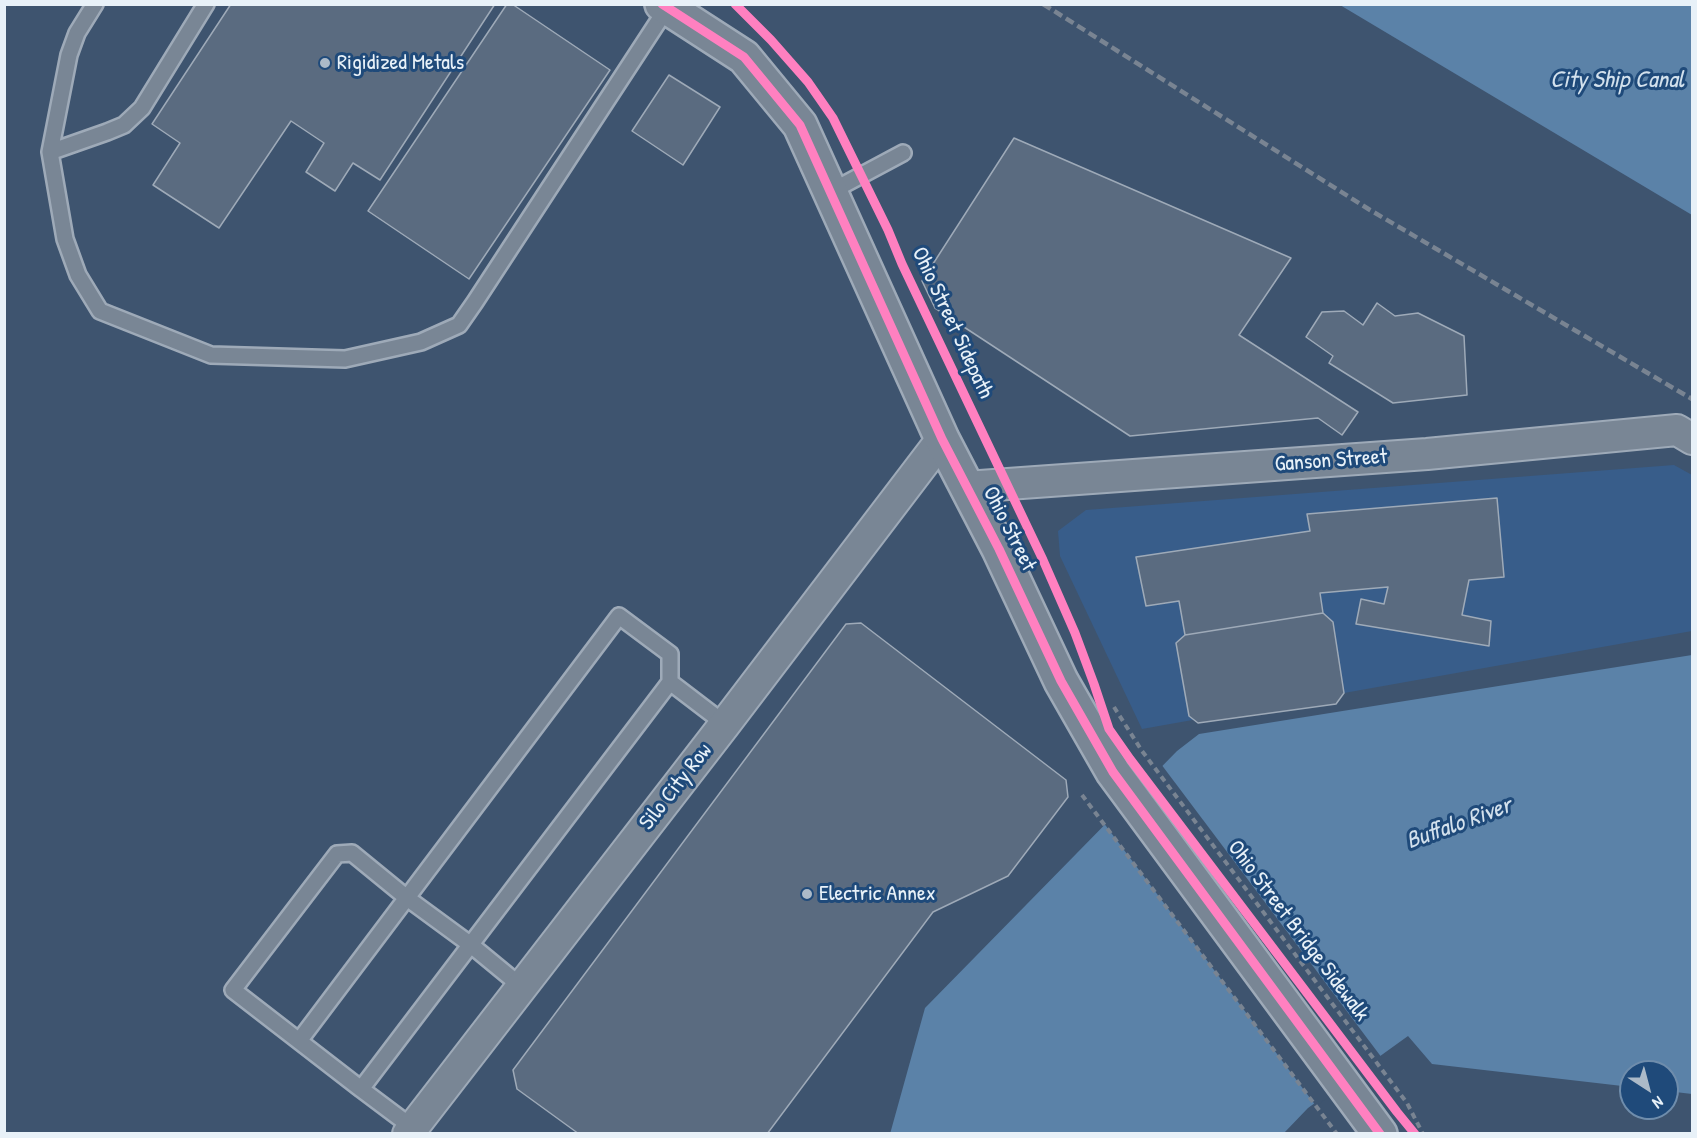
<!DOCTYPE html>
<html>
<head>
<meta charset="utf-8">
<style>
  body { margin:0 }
  #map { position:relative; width:1697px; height:1138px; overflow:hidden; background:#3e546f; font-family:"Patrick Hand",sans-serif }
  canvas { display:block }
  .frame { position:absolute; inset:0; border:6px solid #e8f1f8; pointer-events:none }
  .north { position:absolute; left:1619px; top:1060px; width:60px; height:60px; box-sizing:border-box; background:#1f4a7a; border:2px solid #6f8dac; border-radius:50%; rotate:144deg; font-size:16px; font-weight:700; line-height:24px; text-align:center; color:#e8f1f8 }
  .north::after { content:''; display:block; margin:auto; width:21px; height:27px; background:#acbac8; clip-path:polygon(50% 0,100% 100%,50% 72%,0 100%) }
</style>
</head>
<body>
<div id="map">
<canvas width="1697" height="1138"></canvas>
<div class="frame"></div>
<div class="north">N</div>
</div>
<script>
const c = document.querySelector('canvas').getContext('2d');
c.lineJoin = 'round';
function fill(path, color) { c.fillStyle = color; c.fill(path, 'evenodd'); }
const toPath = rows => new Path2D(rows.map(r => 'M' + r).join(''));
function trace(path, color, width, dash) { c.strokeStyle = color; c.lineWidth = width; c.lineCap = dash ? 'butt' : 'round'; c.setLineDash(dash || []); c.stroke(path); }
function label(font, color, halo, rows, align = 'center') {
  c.font = font + ' "Patrick Hand",sans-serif'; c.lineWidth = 6; c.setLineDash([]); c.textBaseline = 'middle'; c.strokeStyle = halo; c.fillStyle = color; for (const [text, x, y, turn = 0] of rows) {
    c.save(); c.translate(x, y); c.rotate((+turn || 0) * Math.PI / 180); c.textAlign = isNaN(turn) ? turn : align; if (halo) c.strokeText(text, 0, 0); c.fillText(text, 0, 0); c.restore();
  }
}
fill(toPath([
  [1674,465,1692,475,1692,631,1142,729,1060,556,1058,531,1086,510]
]), '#385d8a');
fill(toPath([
  [1340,5,1692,5,1692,215],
  [1692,655,1692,1094,1667,1091,1667,1072,1631,1072,1631,1087,1432,1064,1408,1036,1308,1108,1284,1133,890,1134,925,1008,1177,751,1199,734]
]), '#5b82a8');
fill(toPath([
  [1161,764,1382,1058,1316,1106,1103,822]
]), '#3e546f');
const building = toPath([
  [231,4,495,4,380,180,353,163,335,191,306,172,324,143,291,121,219,228,153,185,180,143,152,124,231,4],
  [507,4,512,4,610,70,469,279,368,211,507,4],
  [669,75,720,107,683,165,632,131,669,75],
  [1014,138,1291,258,1239,335,1358,412,1342,435,1318,418,1130,436,935,308,922,281,1014,138],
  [1377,303,1395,316,1418,313,1464,336,1467,395,1393,403,1329,363,1333,356,1306,337,1322,312,1344,311,1363,325,1377,303],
  [1497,498,1504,577,1469,580,1462,615,1491,621,1489,646,1356,624,1361,599,1384,604,1388,587,1320,593,1323,613,1185,635,1179,601,1146,606,1136,557,1310,531,1307,514,1497,498],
  [1323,613,1333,622,1344,693,1336,704,1198,723,1189,716,1176,643,1185,635,1323,613],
  [861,623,1066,780,1068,797,1008,876,933,912,767,1134,579,1134,517,1089,513,1070,846,624,861,623]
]);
fill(building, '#5a6b80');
trace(building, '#9eaab8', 1.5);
const lane = toPath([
  [95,4,77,33,69,55,50,152,65,239,78,275,100,311,211,355,345,359,421,342,459,325,475,302,667,8],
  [50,152,107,132,124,125,142,108,206,4],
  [830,192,903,153],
  [299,1041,619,616,670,654,670,682],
  [361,1089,233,990,337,854,352,853,407,898,471,945,522,987],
  [413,1128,361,1089,670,682,725,724]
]);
const street = toPath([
  [966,487,1427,454,1677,430,1692,439],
  [408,1134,725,724,942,439]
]);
const secondary = toPath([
  [662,4,744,57,800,125,942,439,999,549,1061,681,1113,772,1380,1134]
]);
trace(lane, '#9eaab8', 20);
trace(street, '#9eaab8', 34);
trace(secondary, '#9eaab8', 38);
trace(toPath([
  [1114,707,1142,751,1407,1103,1423,1134],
  [1082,795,1337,1134]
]), '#798492', 4, [6, 4.5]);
trace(lane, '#798695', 15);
trace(street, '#798695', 30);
trace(secondary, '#798695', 33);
trace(toPath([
  [1043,4,1370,210,1692,399]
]), '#798492', 4.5, [9, 4.5]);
trace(toPath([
  [662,4,744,57,800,125,942,439,999,549,1061,681,1113,772,1380,1134],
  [735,4,771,40,808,82,833,118,888,230,902,264,1043,560,1075,633,1094,684,1109,729,1130,759,1397,1112,1415,1134]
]), '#ff80c0', 9);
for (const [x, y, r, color] of [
  [325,63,6,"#acbac8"],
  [807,894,6,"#acbac8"]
]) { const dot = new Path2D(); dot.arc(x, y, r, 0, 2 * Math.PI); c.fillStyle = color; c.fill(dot); trace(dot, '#1f4a7a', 2); }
label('22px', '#e8f1f8', '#1f4a7a', [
  ["Rigidized Metals",337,63],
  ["Electric Annex",819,894]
], 'left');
label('22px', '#e8f1f8', '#1f4a7a', [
  ["Ohio Street Sidepath",952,323,65],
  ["Ganson Street",1331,461,-4],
  ["Ohio Street",1009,529,63],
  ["Silo City Row",676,787,-52],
  ["Ohio Street Bridge Sidewalk",1298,931,53]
]);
label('italic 24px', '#d3e1ed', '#1f4a7a', [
  ["City Ship Canal",1617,81],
  ["Buffalo River",1459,824,-20]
]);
</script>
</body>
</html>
